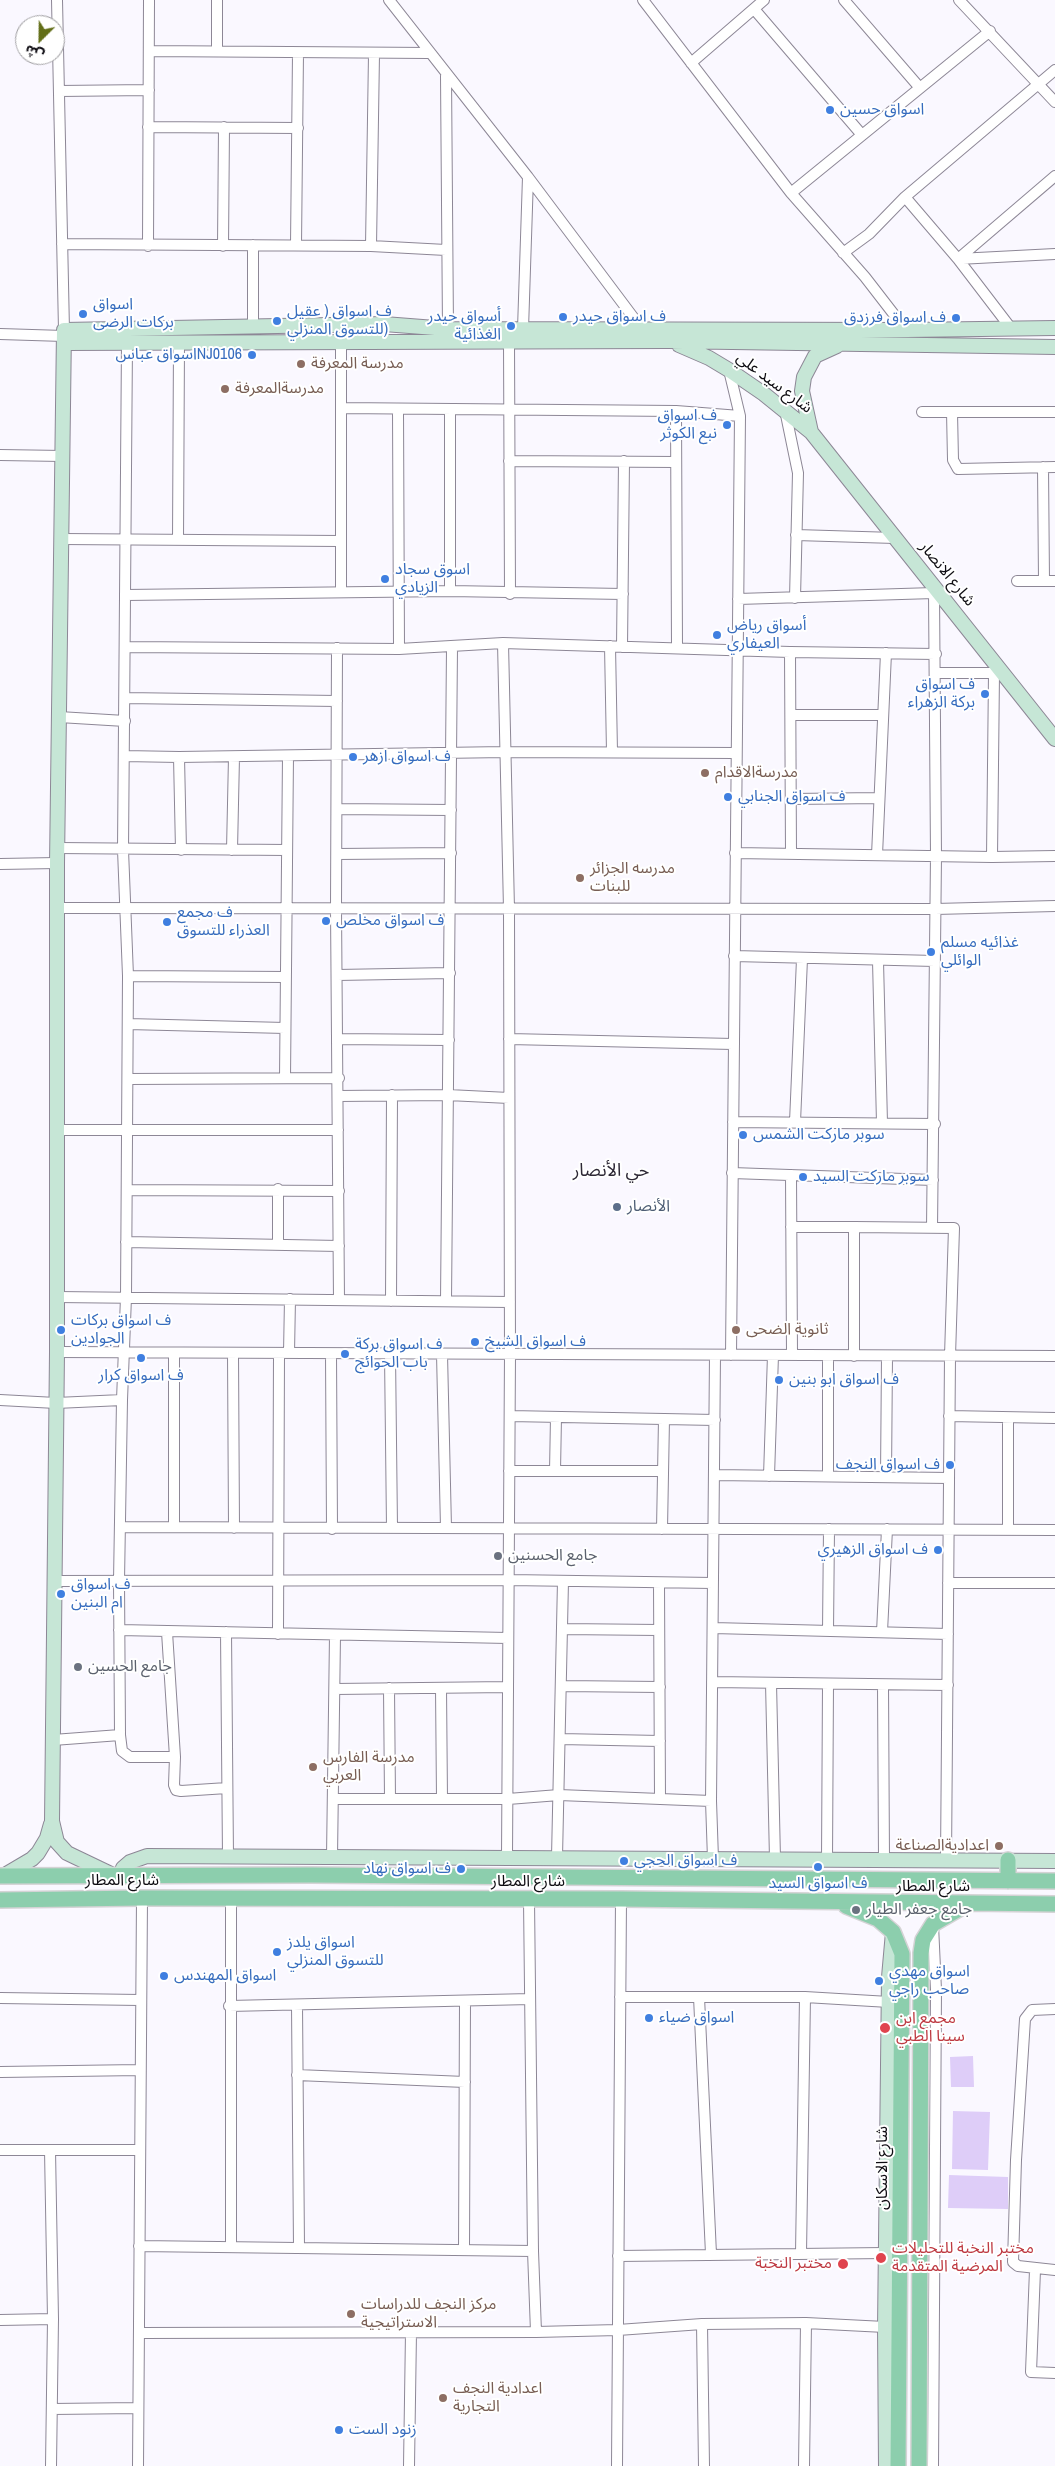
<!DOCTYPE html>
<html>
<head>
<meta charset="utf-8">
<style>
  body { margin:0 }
  #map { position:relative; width:1055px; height:2466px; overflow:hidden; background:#faf8ff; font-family:"Archivo Narrow","Noto Sans Arabic",sans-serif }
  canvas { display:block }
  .north { position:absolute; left:15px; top:15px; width:50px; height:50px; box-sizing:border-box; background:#fff; border:1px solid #9f9ea1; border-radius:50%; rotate:203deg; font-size:14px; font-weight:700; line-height:20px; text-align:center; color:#0f0d13 }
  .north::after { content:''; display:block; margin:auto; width:18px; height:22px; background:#626e17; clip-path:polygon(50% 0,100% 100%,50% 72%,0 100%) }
</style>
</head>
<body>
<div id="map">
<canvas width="1055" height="2466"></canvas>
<div class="north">ش</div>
</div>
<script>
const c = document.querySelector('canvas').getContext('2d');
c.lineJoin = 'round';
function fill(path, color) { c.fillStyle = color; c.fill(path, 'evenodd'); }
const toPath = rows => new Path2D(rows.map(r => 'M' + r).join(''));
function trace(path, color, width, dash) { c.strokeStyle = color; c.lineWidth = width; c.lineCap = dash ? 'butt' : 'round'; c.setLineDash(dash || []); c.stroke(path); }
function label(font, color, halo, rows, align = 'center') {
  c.font = font + ' "Archivo Narrow","Noto Sans Arabic",sans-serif'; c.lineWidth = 4; c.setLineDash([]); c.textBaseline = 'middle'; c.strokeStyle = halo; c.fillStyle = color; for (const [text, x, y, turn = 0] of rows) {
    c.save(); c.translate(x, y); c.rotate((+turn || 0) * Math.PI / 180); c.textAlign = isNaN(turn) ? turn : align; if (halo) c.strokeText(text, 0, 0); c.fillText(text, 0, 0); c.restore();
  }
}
fill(toPath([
  [973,2056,974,2087,951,2087,950,2057],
  [953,2111,990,2112,988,2170,952,2169],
  [949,2175,1008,2177,1008,2209,948,2208]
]), '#decdf8');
const street = toPath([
  [57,0,64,330],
  [217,0,217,51],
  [389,0,528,177,642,329],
  [643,0,791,193,865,277,906,330],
  [844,0,920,88],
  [959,0,1055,102],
  [754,9,862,135],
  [149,51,429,53],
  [691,63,764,0],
  [446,76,448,329],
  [59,91,149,90],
  [148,127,298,128],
  [1055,176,958,259,1055,254],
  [791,193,990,31],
  [905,197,958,259,1010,327],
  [62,244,371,246,446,250],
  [296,245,298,53],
  [148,246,149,0],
  [223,246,224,127],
  [371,246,374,54],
  [843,253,869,234,905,197,1055,70],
  [253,327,253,245],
  [523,329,528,177],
  [0,334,64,336],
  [509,341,510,594],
  [127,343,123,850,128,976,126,1297,122,1400,119,1581,120,1735,122,1751,130,1757,175,1757],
  [729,370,740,416,731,1355],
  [341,408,676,411,740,416],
  [398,409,399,649],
  [785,410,798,473,795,598],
  [676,411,677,648],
  [922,412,1055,412],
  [952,412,953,460,958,469,1055,467],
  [0,455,63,456],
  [509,461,676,462],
  [1043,467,1044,581],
  [796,535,895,538],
  [62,539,340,541],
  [178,540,179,343],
  [1017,581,1055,581],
  [450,591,450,410],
  [341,592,341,342],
  [126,595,450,591,623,594],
  [738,599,934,593,939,591],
  [503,643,509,909,510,1354,507,1857],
  [610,646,612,752],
  [126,647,399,649,503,643,790,652,936,654],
  [622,647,624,461],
  [337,648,336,909,339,1300],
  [790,652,791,854],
  [936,673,994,673],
  [125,698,337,701],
  [791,715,883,715],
  [59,717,125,721],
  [124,756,179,757,505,752,736,753],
  [179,757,181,850],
  [791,799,879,798],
  [337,809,451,810],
  [58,848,287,850],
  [232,850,234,757],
  [735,853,992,857,1055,856],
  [337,854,451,853],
  [877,855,886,653],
  [992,857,994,673,1000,669],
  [0,864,57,863],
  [58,908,935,909,1055,906],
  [734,956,935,961],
  [878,961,882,1123],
  [337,975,450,973],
  [128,976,286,977],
  [128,1024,285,1028],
  [338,1039,449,1040],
  [509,1039,733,1044],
  [285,1078,288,756],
  [128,1079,339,1078],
  [338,1096,448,1095,509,1098],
  [733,1122,935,1124],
  [795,1122,802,959],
  [57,1130,338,1130],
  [732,1173,933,1180],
  [791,1175,792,1355],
  [278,1189,278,1245],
  [127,1190,339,1191],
  [791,1227,854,1227,854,1356],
  [854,1227,954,1228,950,1356,946,1860],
  [932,1228,936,856,934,593],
  [126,1242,339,1246],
  [57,1297,510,1302],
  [391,1301,392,1095],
  [446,1301,452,648],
  [57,1352,1055,1356],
  [233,1353,234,1528],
  [289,1353,290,1299],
  [331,1354,332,1529],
  [390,1354,392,1528],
  [442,1354,446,1528],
  [828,1356,828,1476],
  [0,1400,56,1403,122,1400],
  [510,1416,664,1419],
  [949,1416,1055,1418],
  [1008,1418,1008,1530],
  [509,1471,662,1471],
  [555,1471,556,1417],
  [714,1475,949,1478],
  [769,1476,773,1355],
  [886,1477,887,1356],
  [120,1527,1055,1530],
  [174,1527,174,1353],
  [662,1529,664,1419,715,1420],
  [54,1581,509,1580,713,1583],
  [659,1583,660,1799],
  [948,1583,1055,1583],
  [713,1628,948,1634],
  [562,1629,659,1630],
  [119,1630,508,1638],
  [828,1631,829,1529],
  [167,1632,175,1757,174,1785,176,1790,181,1791,227,1788],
  [226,1632,228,1857],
  [882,1632,887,1529],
  [278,1634,279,1353],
  [712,1682,948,1685],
  [771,1683,775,1859],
  [883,1685,884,1860],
  [561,1686,660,1687],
  [389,1688,390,1799],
  [441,1688,442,1799],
  [335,1689,508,1687],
  [560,1739,660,1741],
  [53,1740,120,1735],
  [334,1799,508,1799,559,1795,711,1801],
  [332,1857,335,1635],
  [557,1857,563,1581],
  [713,1859,711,1801,715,1355],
  [827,1860,828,1684],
  [231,1899,231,2247],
  [529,1900,533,2251,536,2332],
  [620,1997,805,1997,889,2002],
  [699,1997,711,2254],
  [0,1998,140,2000],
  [297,2005,299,2248],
  [229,2006,530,1999],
  [1055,2009,1032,2010,1025,2019,1016,2160,1013,2262,1018,2266,1055,2270],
  [0,2072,140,2070],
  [297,2075,465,2082],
  [0,2150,139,2150],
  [50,2150,53,2319,51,2466],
  [139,2246,533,2251],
  [464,2250,465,2001],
  [801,2253,805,1997],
  [618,2256,886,2253],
  [1035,2270,1031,2372,1055,2373],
  [0,2320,53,2319],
  [702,2324,704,2466],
  [140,2333,536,2332,618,2330,702,2324,806,2323,885,2327],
  [52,2409,138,2408],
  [138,2466,142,1898],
  [409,2466,411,2332],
  [617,2466,621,1899],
  [804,2466,806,2323],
  [933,2466,936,1990,933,1925]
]);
const secondary = toPath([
  [64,343,668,341,1055,347],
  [679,345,709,358,729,370,764,394,811,432,1055,739],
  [811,432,802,391,804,377,815,356,837,346],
  [113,1875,67,1853,57,1842,52,1821,57,1352,57,863,64,330,384,324,448,329,906,330,1055,328],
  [121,1875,123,1868,130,1862,147,1856,1055,1861],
  [3,1876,32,1859,38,1853,47,1838,51,1824],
  [886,2466,885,2327,889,1977,893,1932]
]);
const primary = toPath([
  [1008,1860,1008,1881],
  [0,1876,311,1875,1055,1881],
  [0,1900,142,1898,621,1899,1055,1904],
  [846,1906,878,1919,893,1932,902,1954,898,2466],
  [919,2466,921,1953,923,1940,933,1924,964,1906]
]);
trace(street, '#8d8796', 12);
trace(secondary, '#8d8796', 16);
trace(primary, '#d4d3d5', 18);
trace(street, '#fff', 10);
trace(secondary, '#c6e6d6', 14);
trace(primary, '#8ccead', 15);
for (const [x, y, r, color] of [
  [830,110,5,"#3f7fe0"],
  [83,314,5,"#3f7fe0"],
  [563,317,5,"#3f7fe0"],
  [956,318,5,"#3f7fe0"],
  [277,321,5,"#3f7fe0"],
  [511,326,5,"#3f7fe0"],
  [252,355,5,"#3f7fe0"],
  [301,364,5,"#8d6e63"],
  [225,389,5,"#8d6e63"],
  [727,425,5,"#3f7fe0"],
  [385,579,5,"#3f7fe0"],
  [717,635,5,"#3f7fe0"],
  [985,694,5,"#3f7fe0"],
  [353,757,5,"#3f7fe0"],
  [705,773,5,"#8d6e63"],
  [728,797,5,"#3f7fe0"],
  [580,878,5,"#8d6e63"],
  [326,921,5,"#3f7fe0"],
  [167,922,5,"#3f7fe0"],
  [931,952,5,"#3f7fe0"],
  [743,1135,5,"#3f7fe0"],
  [803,1177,5,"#3f7fe0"],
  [617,1207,5,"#5c6f8a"],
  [61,1330,5,"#3f7fe0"],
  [736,1330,5,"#8d6e63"],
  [475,1342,5,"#3f7fe0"],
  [345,1354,5,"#3f7fe0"],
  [141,1358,5,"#3f7fe0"],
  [779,1380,5,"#3f7fe0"],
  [950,1465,5,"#3f7fe0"],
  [938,1550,5,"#3f7fe0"],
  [498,1556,5,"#6b7280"],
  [61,1594,5,"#3f7fe0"],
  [78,1667,5,"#6b7280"],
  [313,1767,5,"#8d6e63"],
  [999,1846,5,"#8d6e63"],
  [624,1861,5,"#3f7fe0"],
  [818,1867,5,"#3f7fe0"],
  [461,1869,5,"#3f7fe0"],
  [856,1910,5,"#6b7280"],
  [277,1952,5,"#3f7fe0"],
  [164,1976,5,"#3f7fe0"],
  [879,1981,5,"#3f7fe0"],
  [649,2018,5,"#3f7fe0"],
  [885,2028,6,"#e0444e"],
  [881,2258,6,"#e0444e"],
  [843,2264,6,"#e0444e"],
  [351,2314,5,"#8d6e63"],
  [443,2398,5,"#8d6e63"],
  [339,2430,5,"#3f7fe0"]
]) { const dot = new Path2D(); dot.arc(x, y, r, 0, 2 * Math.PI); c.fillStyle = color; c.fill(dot); trace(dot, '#fff', 2); }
label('16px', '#366cbe', '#fff', [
  ["اسواق حسين",840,110],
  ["اسواق",93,305],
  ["بركات الرضى",93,323],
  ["ف اسواق ( عقيل",287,312],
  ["للتسوق المنزلي)",287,330],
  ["أسواق حيدر",501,317,"right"],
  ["الغذائية",501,335,"right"],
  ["ف اسواق حيدر",573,317],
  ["ف اسواق فرزدق",946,318,"right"],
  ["اسواق عباسNJ0106",242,355,"right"],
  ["ف اسواق",717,416,"right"],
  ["نبع الكوثر",717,434,"right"],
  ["اسوق سجاد",395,570],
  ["الزيادي",395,588],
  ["أسواق رياض",727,626],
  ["العيفاري",727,644],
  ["ف اسواق",975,685,"right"],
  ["بركة الزهراء",975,703,"right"],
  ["ف اسواق ازهر",363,757],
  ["ف اسواق الجنابي",738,797],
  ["ف مجمع",177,913],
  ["العذراء للتسوق",177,931],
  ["ف اسواق مخلص",336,921],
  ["غذائيه مسلم",941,943],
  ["الوائلي",941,961],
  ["سوبر ماركت الشمس",753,1135],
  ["سوبر ماركت السيد",813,1177],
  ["ف اسواق بركات",71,1321],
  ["الجوادين",71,1339],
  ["ف اسواق الشيخ",485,1342],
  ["ف اسواق بركة",355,1345],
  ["باب الحوائج",355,1363],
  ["ف اسواق كرار",141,1376,"center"],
  ["ف اسواق ابو بنين",789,1380],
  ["ف اسواق النجف",940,1465,"right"],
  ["ف اسواق الزهيري",928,1550,"right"],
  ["ف اسواق",71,1585],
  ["ام البنين",71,1603],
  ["ف اسواق الحجي",634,1861],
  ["ف اسواق نهاد",451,1869,"right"],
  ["ف اسواق السيد",818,1884,"center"],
  ["اسواق يلدز",287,1943],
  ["للتسوق المنزلي",287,1961],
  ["اسواق مهدي",889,1972],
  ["صاحب راجي",889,1990],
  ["اسواق المهندس",174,1976],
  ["اسواق ضياء",659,2018],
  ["زنود الست",349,2430]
], 'left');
label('16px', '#785e54', '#fff', [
  ["مدرسة المعرفة",311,364],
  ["مدرسةالمعرفة",235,389],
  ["مدرسةالاقدام",715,773],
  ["مدرسه الجزائر",590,869],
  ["للبنات",590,887],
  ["ثانوية الضحى",746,1330],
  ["مدرسة الفارس",323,1758],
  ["العربي",323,1776],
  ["اعداديةالصناعة",989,1846,"right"],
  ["مركز النجف للدراسات",361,2305],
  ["الاستراتيجية",361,2323],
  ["اعدادية النجف",453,2389],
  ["التجارية",453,2407]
], 'left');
label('16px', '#0f0d13', '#fff', [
  ["شارع سيد علي",774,383,37],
  ["شارع الانصار",947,574,51],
  ["شارع المطار",122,1881],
  ["شارع المطار",528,1882],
  ["شارع المطار",933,1887],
  ["شارع الاسكان",883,2168,-90]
]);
label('16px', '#4e5e75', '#fff', [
  ["الأنصار",627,1207]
], 'left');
label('16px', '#5b616d', '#fff', [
  ["جامع الحسنين",508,1556],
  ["جامع الحسين",88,1667],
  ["جامع جعفر الطيار",866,1910]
], 'left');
label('16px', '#be3a42', '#fff', [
  ["مجمع ابن",896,2019],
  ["سينا الطبي",896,2037],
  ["مختبر النخبة للتحليلات",892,2249],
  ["المرضية المتقدمة",892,2267],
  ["مختبر النخبة",832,2264,"right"]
], 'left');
label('18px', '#2d2835', '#fff', [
  ["حي الأنصار",611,1171]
]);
</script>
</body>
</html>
